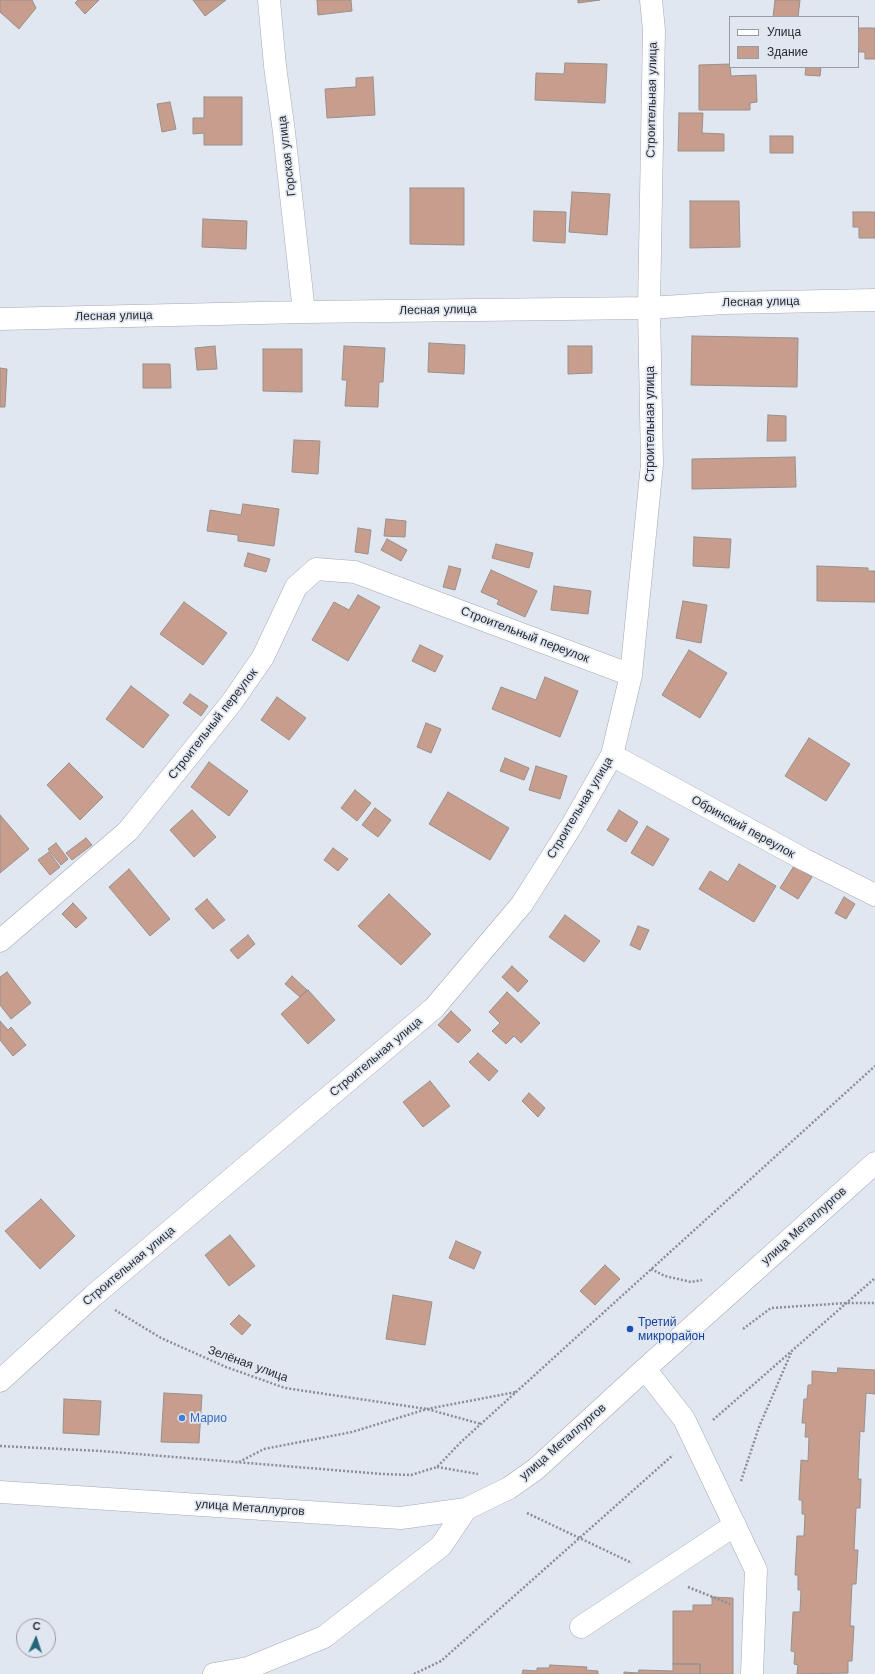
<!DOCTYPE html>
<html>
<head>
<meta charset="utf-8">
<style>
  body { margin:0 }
  #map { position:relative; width:875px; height:1674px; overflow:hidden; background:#e1e7f0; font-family:"Work Sans",sans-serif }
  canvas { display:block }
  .legend { position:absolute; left:729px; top:16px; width:130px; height:52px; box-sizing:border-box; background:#e1e7f0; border:1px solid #979ba2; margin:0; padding:5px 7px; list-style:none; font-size:12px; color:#272a2d }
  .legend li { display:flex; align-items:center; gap:8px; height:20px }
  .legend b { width:20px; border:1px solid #979ba2 }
  .north { position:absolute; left:16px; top:1618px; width:40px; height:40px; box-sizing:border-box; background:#e1e7f0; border:1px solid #979ba2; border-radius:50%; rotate:3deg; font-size:11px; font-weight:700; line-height:16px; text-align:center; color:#272a2d }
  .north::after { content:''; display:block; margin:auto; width:14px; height:18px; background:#25667a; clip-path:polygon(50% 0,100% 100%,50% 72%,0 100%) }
</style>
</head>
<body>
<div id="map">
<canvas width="875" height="1674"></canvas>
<ul class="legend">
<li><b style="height:5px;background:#fff"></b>Улица</li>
<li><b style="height:11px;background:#c79e8d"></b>Здание</li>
</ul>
<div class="north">С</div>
</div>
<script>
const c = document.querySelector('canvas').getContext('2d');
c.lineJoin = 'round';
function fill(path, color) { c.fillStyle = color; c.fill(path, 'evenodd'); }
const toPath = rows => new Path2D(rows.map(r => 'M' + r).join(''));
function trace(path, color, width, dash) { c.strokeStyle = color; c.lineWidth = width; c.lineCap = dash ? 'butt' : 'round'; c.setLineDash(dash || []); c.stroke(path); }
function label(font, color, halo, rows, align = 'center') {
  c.font = font + ' "Work Sans",sans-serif'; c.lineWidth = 3.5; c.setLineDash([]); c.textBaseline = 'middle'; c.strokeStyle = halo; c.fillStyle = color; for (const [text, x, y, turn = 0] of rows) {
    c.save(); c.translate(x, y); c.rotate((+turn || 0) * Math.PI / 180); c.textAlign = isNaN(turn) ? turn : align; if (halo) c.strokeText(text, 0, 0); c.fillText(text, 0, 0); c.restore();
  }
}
const building = toPath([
  [0,0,32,0,36,8,19,29,0,12,0,0],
  [78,0,99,0,85,14,75,3,78,0],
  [193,0,226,0,205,16,193,0],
  [317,0,351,0,352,11,318,15,317,0],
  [578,0,600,0,578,3,578,0],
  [775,0,800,0,798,17,773,17,775,0],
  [858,28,875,28,875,59,865,59,865,52,858,52,858,28],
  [565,63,607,64,605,103,535,100,536,73,564,74,565,63],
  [730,64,731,76,756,75,757,102,750,103,750,110,699,110,699,65,730,64],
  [806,67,821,67,820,76,805,75,806,67],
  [373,77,375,115,327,118,325,89,356,87,356,78,373,77],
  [204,97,242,97,242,145,204,145,204,133,193,134,193,118,204,118,204,97],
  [170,102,176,129,162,132,157,104,170,102],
  [679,113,703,113,702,133,724,134,724,151,678,151,679,113],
  [770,136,793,136,793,153,770,153,770,136],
  [410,188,464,188,464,245,410,244,410,188],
  [572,192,610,194,607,235,569,232,572,192],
  [690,201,739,201,740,247,690,248,690,201],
  [534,211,566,212,565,243,533,241,534,211],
  [853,212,875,212,875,238,859,238,859,227,853,227,853,212],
  [203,219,247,221,246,249,202,247,203,219],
  [692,336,798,338,797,387,691,385,692,336],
  [429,343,465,345,464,374,428,372,429,343],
  [215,346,217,369,197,370,195,348,215,346],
  [344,346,385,348,383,382,379,382,378,407,345,406,347,380,342,380,344,346],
  [568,346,592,346,592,373,568,374,568,346],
  [263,349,302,349,302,392,263,391,263,349],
  [143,364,170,364,171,388,143,388,143,364],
  [0,368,7,369,5,407,0,407,0,368],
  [768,415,786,416,786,441,767,441,768,415],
  [294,440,320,441,318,474,292,472,294,440],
  [795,457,796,487,692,489,692,459,795,457],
  [243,504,279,509,274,546,238,541,238,535,207,531,210,510,241,515,243,504],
  [386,519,406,521,405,537,384,536,386,519],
  [358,528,371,530,368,554,355,552,358,528],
  [694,537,731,539,729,568,693,566,694,537],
  [387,539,407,550,401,561,381,550,387,539],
  [496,544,533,553,529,568,492,558,496,544],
  [248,553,270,559,266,572,244,566,248,553],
  [449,566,461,569,455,590,443,587,449,566],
  [817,566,868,568,868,571,875,571,875,602,817,601,817,566],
  [491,570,537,591,525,617,497,604,499,600,481,592,491,570],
  [554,586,591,591,588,614,551,610,554,586],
  [358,595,380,607,348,661,312,640,334,602,349,610,358,595],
  [683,601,707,605,701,643,676,638,683,601],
  [184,602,227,633,203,665,160,634,184,602],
  [420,645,443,656,435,672,412,661,420,645],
  [689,650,727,673,700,718,662,695,689,650],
  [545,677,578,691,560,737,492,709,501,687,536,700,545,677],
  [131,686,169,715,143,748,106,719,131,686],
  [190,694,208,706,201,716,183,703,190,694],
  [277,697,306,718,289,740,261,720,277,697],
  [426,723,441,729,431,753,417,747,426,723],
  [809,738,850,764,826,801,785,776,809,738],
  [505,758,529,768,524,780,500,771,505,758],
  [209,762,248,791,229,816,191,787,209,762],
  [69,763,103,797,80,820,47,785,69,763],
  [536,766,567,776,560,799,529,790,536,766],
  [355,790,371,803,357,821,341,808,355,790],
  [448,792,509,828,490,860,429,824,448,792],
  [375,808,391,820,378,837,362,825,375,808],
  [192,810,216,837,194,857,170,830,192,810],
  [619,810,638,822,626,842,607,830,619,810],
  [0,815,29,849,0,873,0,815],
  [647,826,669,839,653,866,631,853,647,826],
  [86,838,92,845,72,860,66,853,86,838],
  [56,843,68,859,61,865,48,849,56,843],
  [333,848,348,859,338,871,324,860,333,848],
  [49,852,60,867,50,875,38,860,49,852],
  [739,864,776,886,754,922,699,889,710,871,728,882,739,864],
  [794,866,812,877,798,899,780,888,794,866],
  [129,869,170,919,150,936,109,887,129,869],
  [389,894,431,934,401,965,358,926,389,894],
  [844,897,855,904,846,919,835,913,844,897],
  [207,899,225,920,213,929,195,909,207,899],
  [73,903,87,918,76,928,62,914,73,903],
  [565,915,600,941,584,962,549,937,565,915],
  [638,926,649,930,640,950,630,945,638,926],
  [248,935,255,944,238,959,230,950,248,935],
  [512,966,528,981,518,992,502,977,512,966],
  [7,972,31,1003,11,1019,0,1005,0,977,7,972],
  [292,976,307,990,300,997,285,984,292,976],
  [308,990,335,1020,308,1044,281,1014,308,990],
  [507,992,540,1023,521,1043,514,1036,506,1044,492,1031,500,1023,489,1012,507,992],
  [451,1011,471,1030,458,1043,438,1025,451,1011],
  [0,1021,8,1030,11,1027,26,1045,13,1056,0,1040,0,1021],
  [478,1053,498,1071,489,1081,469,1062,478,1053],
  [430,1081,450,1106,423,1127,403,1102,430,1081],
  [529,1093,545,1108,538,1117,522,1101,529,1093],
  [41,1199,75,1236,40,1269,5,1231,41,1199],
  [230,1235,255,1266,229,1286,205,1255,230,1235],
  [456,1241,481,1252,474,1269,449,1258,456,1241],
  [605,1265,620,1279,595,1305,580,1291,605,1265],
  [393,1295,432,1302,425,1345,386,1339,393,1295],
  [239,1315,251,1325,242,1335,230,1324,239,1315],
  [838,1368,875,1370,875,1394,866,1393,864,1432,860,1431,858,1479,861,1479,860,1508,856,1508,854,1550,858,1550,856,1584,852,1584,850,1626,854,1626,852,1661,848,1661,848,1673,797,1674,798,1665,794,1664,795,1652,791,1651,793,1612,800,1612,801,1590,798,1590,798,1575,795,1575,797,1536,804,1536,805,1514,802,1514,802,1500,799,1500,801,1460,808,1461,809,1437,805,1437,806,1423,802,1423,804,1399,807,1399,808,1385,812,1385,812,1371,837,1373,838,1368],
  [164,1393,202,1395,199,1443,161,1442,164,1393],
  [64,1399,101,1401,99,1435,63,1433,64,1399],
  [712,1597,733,1598,733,1674,700,1674,700,1664,673,1664,673,1611,693,1611,693,1605,712,1605,712,1597],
  [673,1664,700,1664,700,1674,624,1674,624,1672,638,1673,639,1670,673,1671,673,1664],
  [550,1665,587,1667,586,1670,598,1671,598,1674,522,1674,523,1670,537,1671,537,1668,549,1668,550,1665]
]);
fill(building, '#c79e8d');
trace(building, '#998f8b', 1);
const minor = toPath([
  [269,0,275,66,284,132,304,312],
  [0,319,304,312,649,308,725,303,875,300],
  [612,755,805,860,875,895],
  [0,941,128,831,232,702,263,657,296,587,316,569,355,572,631,675],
  [645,1369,684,1419,756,1570,752,1674],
  [0,1381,93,1296,434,1008,522,904,572,825,612,755,631,675,652,464,649,308,654,30,651,0],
  [0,1492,401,1518,466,1509,509,1488,536,1469,645,1369,875,1163],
  [581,1627,735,1525],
  [214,1674,248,1668,324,1637,441,1546,466,1509]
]);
trace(minor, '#a4aab3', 23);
trace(toPath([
  [651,1269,665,1276,691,1282,702,1280],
  [115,1310,161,1338,226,1367,285,1388,427,1409,481,1424],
  [743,1329,771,1308,847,1303,875,1303],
  [713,1420,875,1278],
  [0,1446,101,1451,382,1474,411,1475,437,1467,461,1442,875,1066],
  [239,1462,264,1449,352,1432,427,1409,516,1392],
  [437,1467,478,1474],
  [741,1481,759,1427,791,1353],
  [527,1513,632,1563],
  [688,1587,730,1604],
  [414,1674,441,1661,673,1455]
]), '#8a8e95', 2.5, [2, 2]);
trace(minor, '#fff', 22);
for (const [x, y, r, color] of [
  [630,1329,4,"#1a4fb4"],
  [182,1418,4,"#3f7fe0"]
]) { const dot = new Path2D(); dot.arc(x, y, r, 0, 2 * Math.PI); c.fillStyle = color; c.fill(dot); trace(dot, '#e1e7f0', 1.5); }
label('12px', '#272a2d', '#e1e7f0', [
  ["Строительная улица",652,100,-89],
  ["Горская улица",287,156,-97],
  ["Лесная улица",761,302,-1],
  ["Лесная улица",438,310,-1],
  ["Лесная улица",114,316,-1],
  ["Строительная улица",650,424,-90],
  ["Строительный переулок",525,635,21],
  ["Строительный переулок",213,724,-52],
  ["Строительная улица",580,808,-59],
  ["Обринский переулок",743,827,29],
  ["Строительная улица",376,1057,-40],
  ["улица Металлургов",804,1226,-42],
  ["Строительная улица",129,1266,-40],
  ["Зелёная улица",248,1364,20],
  ["улица Металлургов",563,1442,-41],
  ["улица Металлургов",250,1508,4]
]);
label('12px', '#164399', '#e1e7f0', [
  ["Третий",638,1322],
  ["микрорайон",638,1336]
], 'left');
label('12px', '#366cbe', '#e1e7f0', [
  ["Марио",190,1418]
], 'left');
</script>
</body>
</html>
